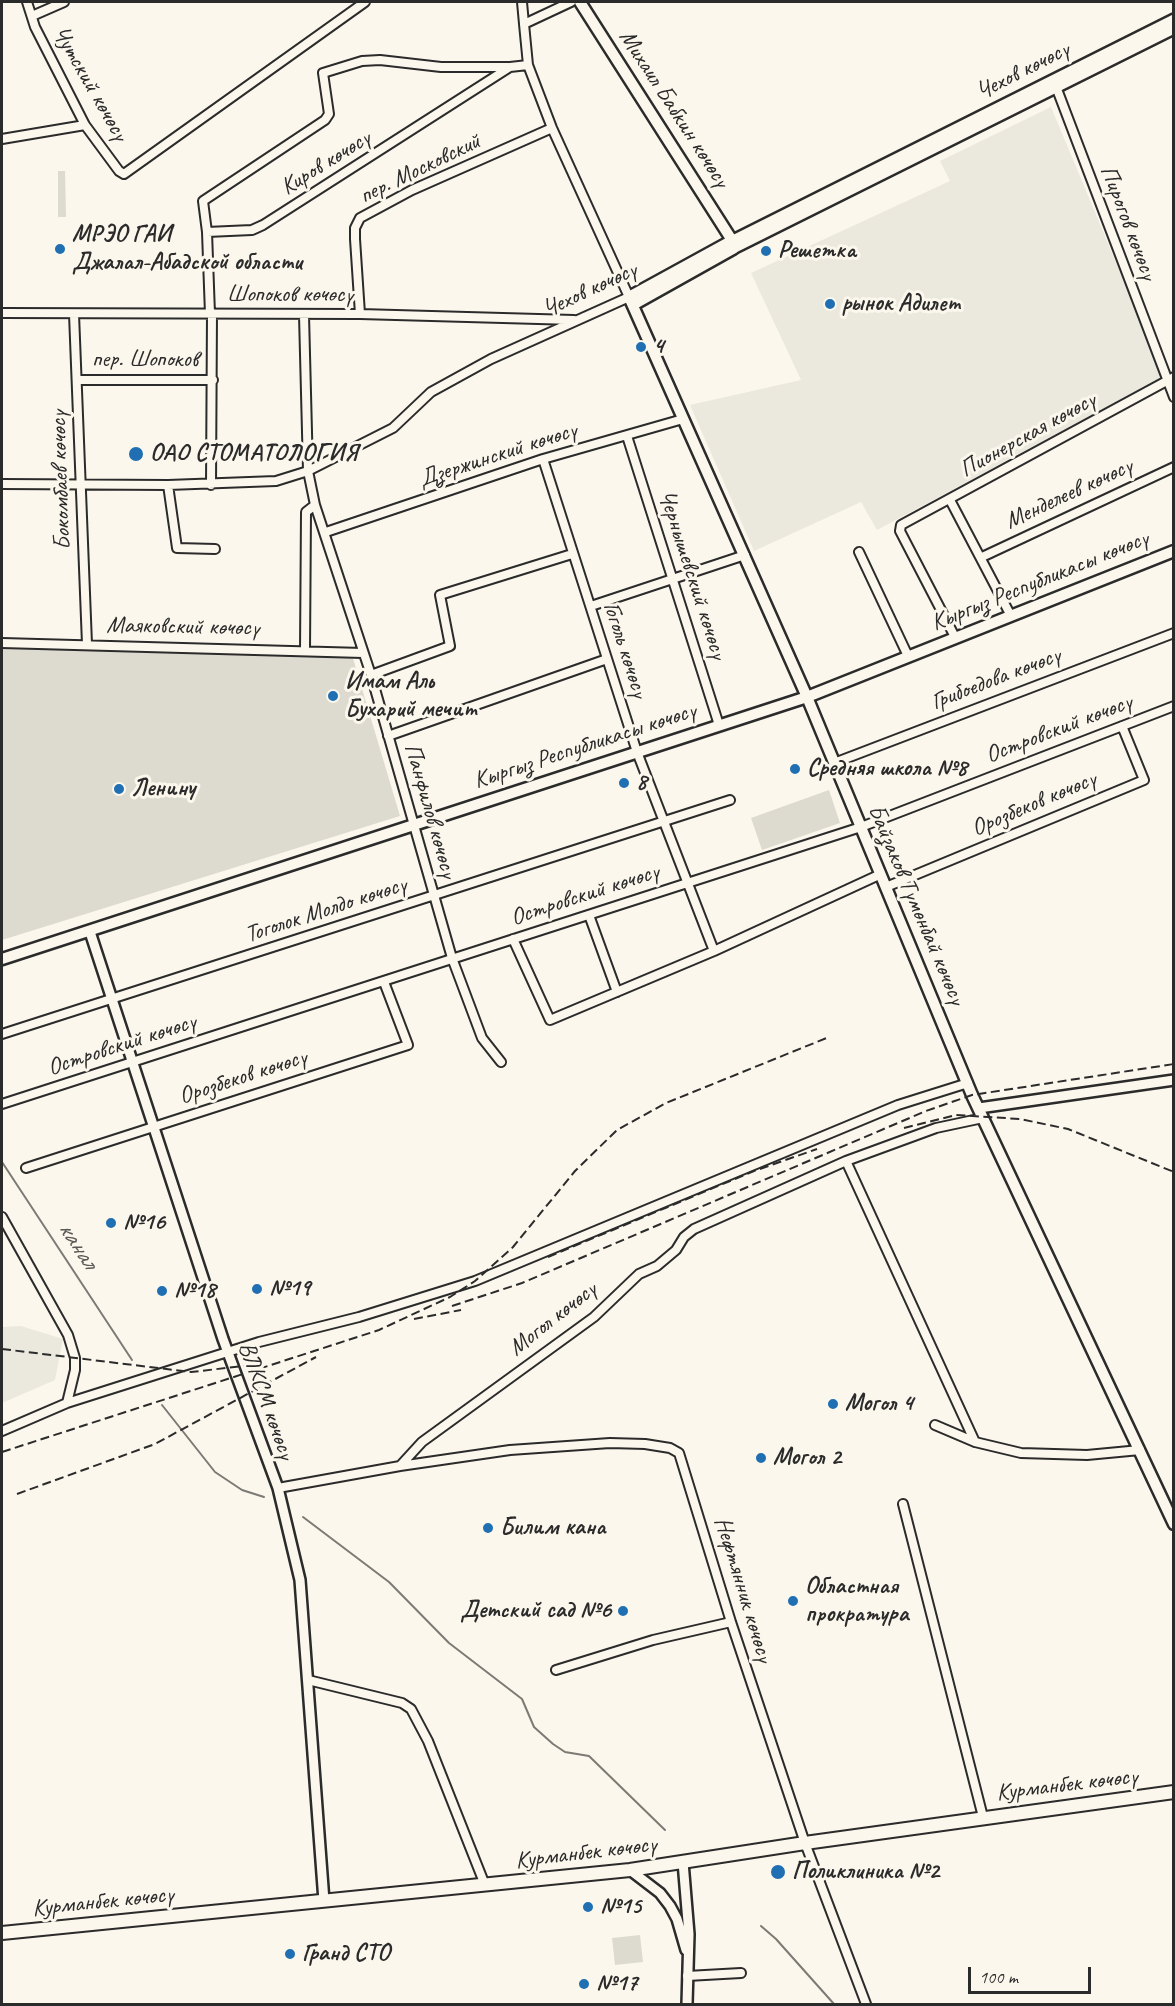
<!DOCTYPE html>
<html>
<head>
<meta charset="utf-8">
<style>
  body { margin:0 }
  #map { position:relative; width:1175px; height:2006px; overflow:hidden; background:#fbf7ec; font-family:Caveat,sans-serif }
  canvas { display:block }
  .frame { position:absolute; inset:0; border:3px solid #2b2b2b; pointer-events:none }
  .scale { position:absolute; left:968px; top:1967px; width:123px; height:27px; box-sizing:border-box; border:3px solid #2b2b2b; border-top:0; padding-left:8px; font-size:18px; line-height:21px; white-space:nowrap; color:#2b2b2b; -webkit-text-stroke:4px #fbf7ec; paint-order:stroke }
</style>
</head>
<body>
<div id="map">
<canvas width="1175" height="2006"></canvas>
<div class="frame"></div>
<div class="scale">100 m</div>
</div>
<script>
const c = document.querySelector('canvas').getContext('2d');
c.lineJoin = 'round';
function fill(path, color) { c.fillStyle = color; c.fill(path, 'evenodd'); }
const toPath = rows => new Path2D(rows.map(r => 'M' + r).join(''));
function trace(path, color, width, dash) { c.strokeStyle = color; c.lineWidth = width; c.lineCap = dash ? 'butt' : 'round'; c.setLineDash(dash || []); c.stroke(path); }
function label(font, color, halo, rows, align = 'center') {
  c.font = font + ' Caveat,sans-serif'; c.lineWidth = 6; c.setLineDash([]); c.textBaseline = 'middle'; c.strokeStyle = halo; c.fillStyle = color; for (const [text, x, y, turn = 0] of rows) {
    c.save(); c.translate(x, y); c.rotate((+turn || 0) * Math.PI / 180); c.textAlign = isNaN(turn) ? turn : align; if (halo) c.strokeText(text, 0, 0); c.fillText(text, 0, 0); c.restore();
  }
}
fill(toPath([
  [1051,107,1164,377,877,530,861,502,754,551,690,405,801,380,751,273,950,181,940,161],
  [21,1326,63,1339,55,1380,2,1403,2,1327]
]), '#ebe8de');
fill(toPath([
  [58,171,65,171,66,217,58,217],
  [2,647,352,655,400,816,2,940],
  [829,790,840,823,762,850,751,818],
  [640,1935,643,1962,615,1965,612,1938]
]), '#dddad0');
trace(toPath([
  [2,1162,132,1360],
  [162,1405,215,1472,242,1490,264,1497],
  [303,1517,389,1582,449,1643,522,1699,534,1727,553,1744,565,1752,589,1756,665,1830],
  [761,1926,776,1939,834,2004]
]), '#7b7a75', 2);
const minor = toPath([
  [27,2,35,27,85,125,119,171,124,174,365,2],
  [522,2,524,24],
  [32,16,64,2],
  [1055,84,1174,397],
  [2,139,85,125],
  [207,232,203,201,325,120,329,114,323,73,362,61,380,60,441,67,508,67],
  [2,313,360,314,574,320],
  [74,314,87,644],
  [210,314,207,232,252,230,263,225,510,67,528,65],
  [360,314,355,239,355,228,360,218,412,190,552,128],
  [304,315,308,471,315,505,371,675,452,958,482,1038,501,1062],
  [77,380,213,380],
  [627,436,719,725],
  [543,459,637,752,714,951],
  [2,484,168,485,276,481,308,471,393,428,431,392,491,359,629,297,552,128,528,65,524,24,571,2],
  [168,485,177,548,215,549],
  [211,485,212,314],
  [950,500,1011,616],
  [326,532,543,459,683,419],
  [859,552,908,656],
  [982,557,1174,467],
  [591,606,745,555],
  [955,637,900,531,901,525,1174,377],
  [2,643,363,653],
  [305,650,306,512,315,505],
  [371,675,450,646,440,595,572,554],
  [388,736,607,659],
  [834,763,1174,633],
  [886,887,1144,780,1122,726],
  [589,915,617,992],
  [513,939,550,1020,714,951,881,874],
  [2,1034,730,800],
  [2,1104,861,827,1174,706],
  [846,1161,975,1442],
  [26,1168,408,1045,384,982],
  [2,1217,68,1335,75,1358,75,1370,67,1403,2,1431],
  [67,1403,259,1342,359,1317,475,1281,898,1105,968,1083],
  [935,1425,975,1442,1021,1453,1087,1455,1140,1450],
  [400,1466,510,1450,610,1443,645,1444,670,1448,679,1453,731,1622,805,1843,866,2004],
  [278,1488,400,1466,422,1442,594,1317,639,1274,657,1266,676,1250,684,1237,694,1229,846,1161,936,1128,983,1118],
  [903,1504,983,1817],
  [556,1670,653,1640,731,1622],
  [308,1680,402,1703,411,1709,428,1741,485,1885],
  [687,1976,741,1973]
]);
const tertiary = toPath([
  [733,240,1174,19],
  [733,249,1174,29],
  [90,932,223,1339,278,1488,300,1580,324,1901],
  [979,1108,1174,1080],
  [683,1862,689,1934,687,2004],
  [630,1870,660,1893,670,1906,677,1919,686,1950]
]);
const secondary = toPath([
  [580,2,735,245,733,249,633,305],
  [733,240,629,297,807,697,972,1095,1174,1524],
  [2,959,807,697,1174,551]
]);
const primary = toPath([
  [2,1933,630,1870,805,1843,1174,1792]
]);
trace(minor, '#2b2b2b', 12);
trace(tertiary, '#2b2b2b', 14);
trace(secondary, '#2b2b2b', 15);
trace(primary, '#2b2b2b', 16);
trace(minor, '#fbf7ec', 8);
trace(tertiary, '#fbf7ec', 9);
trace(secondary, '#fbf7ec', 10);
trace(primary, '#fbf7ec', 12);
trace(toPath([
  [904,1128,956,1115,1020,1119,1068,1129,1174,1172],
  [548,1257,754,1171,817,1149],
  [452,1306,522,1283,926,1111,972,1095,1174,1064],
  [414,1319,461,1310],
  [2,1349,191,1372,244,1366],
  [2,1452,379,1330,450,1297,475,1281,513,1247,575,1171,617,1130,666,1103,829,1037],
  [17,1494,155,1444,316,1357]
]), '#2b2b2b', 2, [9, 4.5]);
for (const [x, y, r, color] of [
  [60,249,6,"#1f6fb2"],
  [766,251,6,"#1f6fb2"],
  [830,304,6,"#1f6fb2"],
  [641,347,6,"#1f6fb2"],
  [136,454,8,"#1f6fb2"],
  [333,696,6,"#1f6fb2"],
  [795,769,6,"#1f6fb2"],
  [624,783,6,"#1f6fb2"],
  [119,789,6,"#1f6fb2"],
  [111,1223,6,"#1f6fb2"],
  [257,1289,6,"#1f6fb2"],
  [162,1291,6,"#1f6fb2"],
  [833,1404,6,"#1f6fb2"],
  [761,1458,6,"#1f6fb2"],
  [488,1528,6,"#1f6fb2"],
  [793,1601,6,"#1f6fb2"],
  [623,1611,6,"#1f6fb2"],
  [778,1872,8,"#1f6fb2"],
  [588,1907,6,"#1f6fb2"],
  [290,1954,6,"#1f6fb2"],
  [584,1984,6,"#1f6fb2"]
]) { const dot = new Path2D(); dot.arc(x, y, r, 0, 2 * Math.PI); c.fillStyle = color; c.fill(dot); trace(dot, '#fbf7ec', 2); }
label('24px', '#2b2b2b', '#fbf7ec', [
  ["Чехов көчөсү",1023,71,-27],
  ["Чутский көчөсү",90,84,60],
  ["Михаил Бабкин көчөсү",674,109,57],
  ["Киров көчөсү",326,163,-32],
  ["пер. Московский",420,169,-26],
  ["Пирогов көчөсү",1128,223,69],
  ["Чехов көчөсү",590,290,-25],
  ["Шопоков көчөсү",290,295],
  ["пер. Шопоков",145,360],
  ["Пионерская көчөсү",1028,435,-29],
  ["Дзержинский көчөсү",498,455,-18],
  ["Бокомбаев көчөсү",61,480,-92],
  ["Менделеев көчөсү",1069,494,-25],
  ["Чернышевский көчөсү",692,575,72],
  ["Кыргыз Республикасы көчөсү",1040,581,-22],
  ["Маяковский көчөсү",183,627,1],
  ["Гоголь көчөсү",625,650,72],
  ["Грибоедова көчөсү",996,679,-21],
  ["Островский көчөсү",1059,729,-21],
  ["Кыргыз Республикасы көчөсү",585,746,-18],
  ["Орозбеков көчөсү",1034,804,-23],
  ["Панфилов көчөсү",430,811,74],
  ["Островский көчөсү",585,895,-18],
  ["Байзаков Түмөнбай көчөсү",916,905,67],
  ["Тоголок Молдо көчөсү",326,910,-18],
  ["Островский көчөсү",122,1045,-18],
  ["Орозбеков көчөсү",243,1077,-18],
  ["Могол көчөсү",553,1319,-38],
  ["ВЛКСМ көчөсү",266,1401,70],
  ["Нефтянник көчөсү",743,1590,73],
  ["Курманбек көчөсү",1067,1785,-7],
  ["Курманбек көчөсү",586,1853,-7],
  ["Курманбек көчөсү",103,1902,-6]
]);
label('bold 24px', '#2b2b2b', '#fbf7ec', [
  ["МРЭО ГАИ",72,235],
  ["Джалал-Абадской области",72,263],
  ["Решетка",778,251],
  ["рынок Адилет",842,304],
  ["4",653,347],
  ["ОАО СТОМАТОЛОГИЯ",150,454],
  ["Имам Аль",345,682],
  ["Бухарий мечит",345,710],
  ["Средняя школа №8",807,769],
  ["8",636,783],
  ["Ленину",131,789],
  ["№16",123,1223],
  ["№19",269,1289],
  ["№18",174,1291],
  ["Могол 4",845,1404],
  ["Могол 2",773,1458],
  ["Билим кана",500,1528],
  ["Областная",805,1587],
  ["прократура",805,1615],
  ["Детский сад №6",611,1611,"right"],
  ["Поликлиника №2",792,1872],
  ["№15",600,1907],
  ["Гранд СТО",302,1954],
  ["№17",596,1984]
], 'left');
label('italic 26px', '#5a5956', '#fbf7ec', [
  ["канал",77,1245,57]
]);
</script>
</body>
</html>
